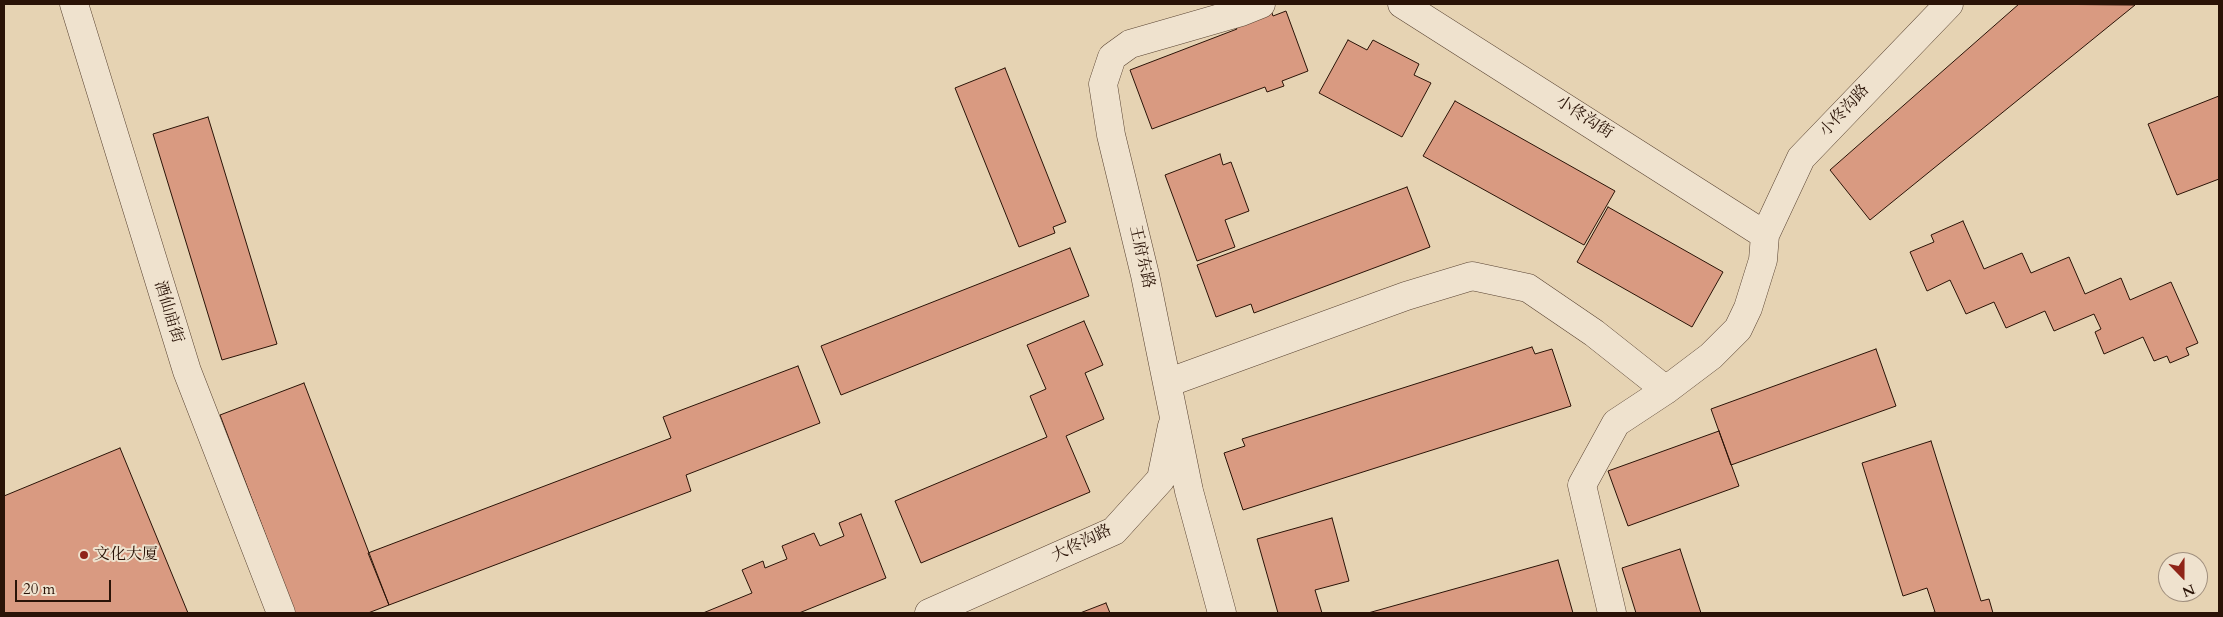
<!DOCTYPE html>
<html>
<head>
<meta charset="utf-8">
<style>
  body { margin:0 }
  #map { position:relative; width:2223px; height:617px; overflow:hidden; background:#e6d3b3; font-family:Cardo,serif }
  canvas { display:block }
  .frame { position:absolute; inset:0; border:5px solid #2a1307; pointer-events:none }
  .north { position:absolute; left:2158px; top:552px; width:50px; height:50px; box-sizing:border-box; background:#efe2ce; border:1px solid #a08f7e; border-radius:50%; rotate:158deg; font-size:14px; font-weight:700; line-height:20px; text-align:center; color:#2a1307 }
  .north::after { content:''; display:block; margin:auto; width:18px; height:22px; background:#8f2418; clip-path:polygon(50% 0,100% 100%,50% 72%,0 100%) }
  .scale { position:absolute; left:15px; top:580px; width:96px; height:22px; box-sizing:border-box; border:2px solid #2a1307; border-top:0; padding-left:6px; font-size:15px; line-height:18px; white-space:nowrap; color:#2a1307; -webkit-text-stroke:4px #efe2ce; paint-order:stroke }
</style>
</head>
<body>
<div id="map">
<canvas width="2223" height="617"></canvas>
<div class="frame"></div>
<div class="north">N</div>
<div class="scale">20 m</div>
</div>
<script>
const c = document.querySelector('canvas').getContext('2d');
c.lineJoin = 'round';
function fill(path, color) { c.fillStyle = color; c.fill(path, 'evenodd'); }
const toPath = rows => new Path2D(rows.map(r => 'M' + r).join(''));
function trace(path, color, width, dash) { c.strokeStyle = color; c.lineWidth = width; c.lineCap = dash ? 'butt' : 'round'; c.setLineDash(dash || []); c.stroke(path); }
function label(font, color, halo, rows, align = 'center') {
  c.font = font + ' Cardo,"Noto Serif SC",serif'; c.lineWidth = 4; c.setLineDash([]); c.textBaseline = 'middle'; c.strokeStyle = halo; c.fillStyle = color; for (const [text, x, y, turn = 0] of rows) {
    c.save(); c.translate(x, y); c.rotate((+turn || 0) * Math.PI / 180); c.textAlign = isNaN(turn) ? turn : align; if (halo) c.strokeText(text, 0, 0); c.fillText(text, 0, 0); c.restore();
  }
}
const building = toPath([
  [2019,4,2135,5,1870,220,1830,170,2019,4],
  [1271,10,1273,16,1286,11,1308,71,1282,81,1284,86,1267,92,1265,87,1152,129,1130,70,1237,29,1234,24,1271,10],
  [1348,40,1367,50,1373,40,1419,64,1414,75,1431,83,1402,137,1319,93,1348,40],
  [1005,68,1066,222,1053,227,1055,233,1019,247,955,88,1005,68],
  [2219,96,2219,179,2177,195,2148,124,2219,96],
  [1455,101,1615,191,1584,245,1423,156,1455,101],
  [208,117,277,344,222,360,153,134,208,117],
  [1220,154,1223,165,1231,162,1249,211,1225,220,1235,247,1197,261,1165,175,1220,154],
  [1407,187,1430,247,1254,313,1251,304,1216,317,1197,265,1407,187],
  [1608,207,1723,272,1692,327,1577,262,1608,207],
  [1963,221,1984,269,2022,253,2031,273,2069,257,2085,294,2121,278,2130,300,2171,282,2198,343,2186,348,2189,355,2170,363,2167,356,2154,361,2143,337,2104,354,2095,332,2101,329,2094,314,2054,331,2045,311,2006,328,1994,302,1966,314,1950,280,1927,291,1910,252,1934,242,1931,235,1963,221],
  [1070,248,1089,296,841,395,821,346,1070,248],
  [1084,321,1103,365,1085,373,1104,419,1066,436,1090,492,921,563,895,501,1047,437,1030,396,1046,389,1027,345,1084,321],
  [1532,347,1535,354,1552,349,1571,406,1243,510,1224,453,1245,446,1242,439,1532,347],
  [1876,349,1896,406,1731,465,1711,409,1876,349],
  [798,366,820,423,686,475,691,491,389,605,368,553,671,438,663,417,798,366],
  [304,383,389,605,368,613,295,613,220,415,304,383],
  [1719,431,1739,486,1628,526,1608,471,1719,431],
  [1931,441,1981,601,1989,599,1993,613,1930,613,1935,612,1927,588,1903,596,1862,463,1931,441],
  [120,448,188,613,4,613,4,496,120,448],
  [861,514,886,578,799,613,703,613,752,593,742,570,763,561,765,568,787,559,782,546,814,533,820,546,844,536,839,523,861,514],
  [1332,518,1349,581,1315,590,1322,613,1278,613,1257,539,1332,518],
  [1680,549,1701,613,1636,613,1622,568,1680,549],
  [1558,560,1573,613,1368,613,1558,560],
  [1106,603,1110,613,1080,613,1106,603]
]);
fill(building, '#d99a81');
trace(building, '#2a1307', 1);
const street = toPath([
  [74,4,187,371,281,613],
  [1402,4,1765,235],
  [1167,383,1406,296,1472,276,1528,288,1594,333,1666,390],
  [929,613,1114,531,1161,479,1172,426],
  [1222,613,1189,491,1145,275,1111,135,1103,84,1112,57,1130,44,1241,12,1261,4],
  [1612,613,1582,485,1616,423,1666,390,1711,356,1738,329,1748,308,1763,260,1765,235,1801,158,1949,4]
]);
trace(street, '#594332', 29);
trace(street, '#efe2ce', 28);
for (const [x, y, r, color] of [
  [84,555,5,"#8f2418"]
]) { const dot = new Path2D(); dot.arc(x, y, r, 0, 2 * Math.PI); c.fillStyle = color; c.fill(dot); trace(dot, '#efe2ce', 2); }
label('16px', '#2a1307', '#efe2ce', [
  ["小佟沟路",1845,111,-47],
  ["小佟沟街",1584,118,33],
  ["王府东路",1141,257,77],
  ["酒仙庙街",168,312,73],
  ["大佟沟路",1082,544,-26]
]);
label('16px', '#2a1307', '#efe2ce', [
  ["文化大厦",94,555]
], 'left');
</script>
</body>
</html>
